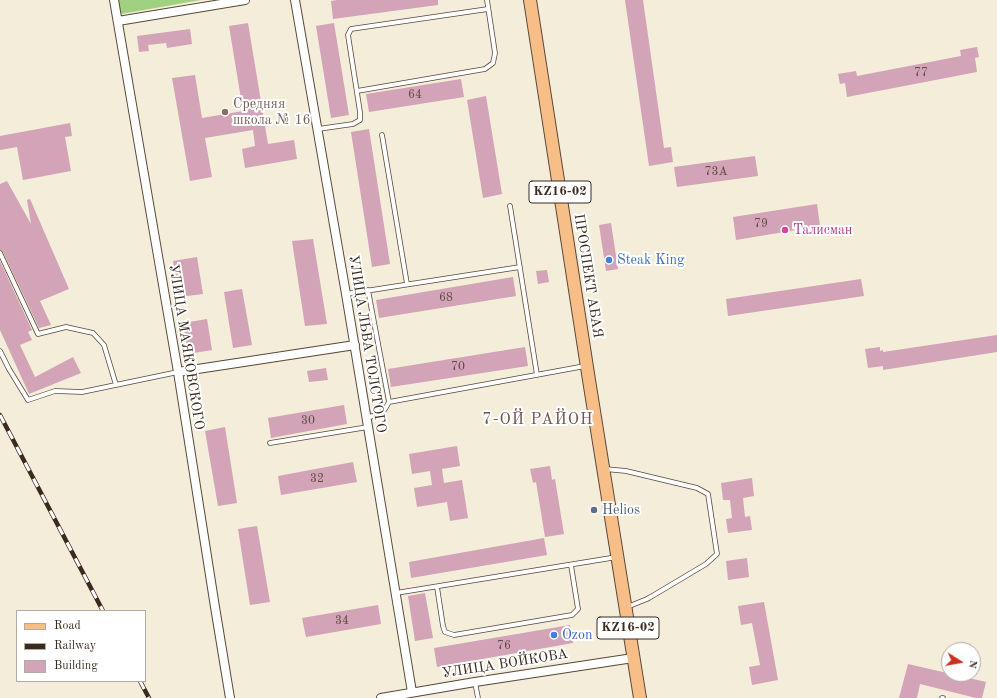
<!DOCTYPE html>
<html>
<head>
<meta charset="utf-8">
<style>
  body { margin:0 }
  #map { position:relative; width:997px; height:698px; overflow:hidden; background:#f4edd9; font-family:"Old Standard TT",serif }
  canvas { display:block }
  .legend { position:absolute; left:16px; top:610px; width:130px; height:72px; box-sizing:border-box; background:#fff; border:1px solid #b1aaa5; margin:0; padding:5px 7px; list-style:none; font-size:12px; color:#3b2a1e }
  .legend li { display:flex; align-items:center; gap:8px; height:20px }
  .legend b { width:20px; border:1px solid #b1aaa5 }
  .north { position:absolute; left:941px; top:642px; width:40px; height:40px; box-sizing:border-box; background:#fff; border:1px solid #b1aaa5; border-radius:50%; rotate:101deg; font-size:11px; font-weight:700; line-height:16px; text-align:center; color:#3b2a1e }
  .north::after { content:''; display:block; margin:auto; width:14px; height:18px; background:#c8321e; clip-path:polygon(50% 0,100% 100%,50% 72%,0 100%) }
</style>
</head>
<body>
<div id="map">
<canvas width="997" height="698"></canvas>
<ul class="legend">
<li><b style="height:5px;background:#f7be87"></b>Road</li>
<li><b style="height:5px;background:#3b2a1e"></b>Railway</li>
<li><b style="height:11px;background:#d3a3b7"></b>Building</li>
</ul>
<div class="north">N</div>
</div>
<script>
const c = document.querySelector('canvas').getContext('2d');
c.lineJoin = 'round';
function fill(path, color) { c.fillStyle = color; c.fill(path, 'evenodd'); }
const toPath = rows => new Path2D(rows.map(r => 'M' + r).join(''));
function trace(path, color, width, dash) { c.strokeStyle = color; c.lineWidth = width; c.lineCap = dash ? 'butt' : 'round'; c.setLineDash(dash || []); c.stroke(path); }
function label(font, color, halo, rows, align = 'center') {
  c.font = font + ' "Old Standard TT",serif'; c.lineWidth = 4; c.setLineDash([]); c.textBaseline = 'middle'; c.strokeStyle = halo; c.fillStyle = color; for (const [text, x, y, turn = 0] of rows) {
    c.save(); c.translate(x, y); c.rotate((+turn || 0) * Math.PI / 180); c.textAlign = isNaN(turn) ? turn : align; if (halo) c.strokeText(text, 0, 0); c.fillText(text, 0, 0); c.restore();
  }
}
fill(toPath([
  [118,0,201,0,121,14]
]), '#9fd181');
fill(toPath([
  [337,0,438,0,438,5,333,19,331,1],
  [625,0,643,0,664,148,671,147,673,162,649,166],
  [248,23,268,144,294,140,297,159,245,168,242,149,255,146,253,130,205,138,212,177,190,181,172,78,195,75,202,118,243,111,229,26],
  [334,23,349,115,331,118,316,26],
  [190,29,192,44,167,48,166,43,148,45,149,51,139,52,137,36],
  [977,47,979,57,975,58,977,72,847,97,845,83,840,84,838,74,856,71,857,76,961,56,960,50],
  [461,79,464,97,369,112,366,94],
  [486,96,502,194,483,198,467,100],
  [70,123,72,136,65,137,71,171,23,180,17,147,0,150,0,136],
  [369,129,390,264,372,267,351,132],
  [755,156,758,176,677,187,674,167],
  [7,181,31,224,27,200,30,199,69,289,40,301,51,325,39,328,3,252,0,250,0,184],
  [817,204,820,226,736,240,733,217],
  [611,223,618,269,606,271,599,225],
  [313,239,327,324,305,326,292,241],
  [197,257,203,294,179,297,173,261],
  [0,261,32,330,28,332,32,340,20,345,35,377,73,357,81,373,29,394,0,330],
  [547,270,549,282,538,284,536,271],
  [513,277,516,296,379,318,376,300],
  [861,279,864,296,728,316,726,299],
  [242,289,252,345,233,348,224,292],
  [207,319,212,350,188,354,183,323],
  [997,335,997,352,883,370,883,366,868,368,865,349,880,347,880,351,883,350,883,352],
  [525,347,528,366,391,387,388,369],
  [326,368,328,380,309,382,307,371],
  [344,405,347,424,271,438,268,418],
  [225,427,237,503,218,506,205,431],
  [457,446,460,466,442,469,444,483,462,480,468,518,450,521,447,502,417,507,414,488,432,485,430,471,412,474,409,454],
  [353,462,357,482,281,495,278,476],
  [550,466,552,480,555,479,564,534,545,537,536,482,533,483,530,469],
  [752,478,754,496,743,498,745,517,750,516,752,530,728,533,726,519,732,518,730,500,723,500,721,483],
  [257,526,270,602,250,605,238,529],
  [544,538,547,555,411,578,409,562],
  [747,558,749,577,728,580,726,561],
  [425,593,433,638,415,641,408,596],
  [764,602,778,680,752,685,749,667,760,665,752,623,741,625,738,606],
  [378,605,381,624,306,637,302,618],
  [570,625,573,643,437,667,434,648],
  [908,664,986,682,982,698,976,698,920,684,917,698,899,698]
]), '#d3a3b7');
const service = toPath([
  [357,91,485,69,493,63,495,53,487,0],
  [318,129,353,124,360,120,360,112,348,35,351,29,488,9],
  [382,135,407,284],
  [510,206,537,375],
  [0,253,38,334,66,327,93,333,104,345,116,385],
  [346,294,520,267],
  [0,351,9,369,28,400,55,391,82,392,178,372],
  [389,402,585,366],
  [366,418,380,414,385,409,389,402,368,290],
  [270,443,368,427],
  [605,469,626,471,697,488,708,494,717,554,706,564,654,595,647,599,627,607],
  [437,587,443,626,445,632,454,635,572,615,578,609,571,565],
  [396,593,617,557],
  [475,682,478,698],
  [942,698,943,698]
]);
const minor = toPath([
  [114,0,178,372,215,607,230,698],
  [295,0,346,294,412,692],
  [118,21,245,0],
  [178,372,355,345],
  [381,698,475,682,633,658]
]);
const primary = toPath([
  [530,0,589,380,640,698]
]);
trace(service, '#57473a', 5.5);
trace(minor, '#57473a', 10);
trace(primary, '#57473a', 14);
trace(service, '#fff', 4);
trace(minor, '#fff', 8);
trace(primary, '#f7be87', 12);
const rail = toPath([
  [0,415,103,611],
  [140,681,149,698]
]);
trace(rail, '#3b2a1e', 4.5);
trace(rail, '#fff', 3, [9]);
for (const [x, y, r, color] of [
  [225,112,4,"#8d6e63"],
  [785,230,4,"#d1479c"],
  [609,260,4,"#3f7fe0"],
  [594,510,4,"#5c6f8a"],
  [554,635,4,"#3f7fe0"]
]) { const dot = new Path2D(); dot.arc(x, y, r, 0, 2 * Math.PI); c.fillStyle = color; c.fill(dot); trace(dot, '#fff', 1.5); }
label('12px', '#614844', null, [
  ["77",921,73],
  ["64",415,95],
  ["73А",716,172],
  ["79",761,224],
  ["68",446,298],
  ["70",458,367],
  ["30",308,421],
  ["32",317,479],
  ["34",342,621],
  ["76",504,646]
]);
for (const [x, y, w] of [
  [560,192,62],
  [628,628,62]
]) { const box = new Path2D(); box.roundRect(x - w / 2, y - 11, w, 22, 3); c.fillStyle = '#fff'; c.fill(box); trace(box, '#3b2a1e', 1); }
label('bold 13px', '#3b2a1e', null, [
  ["KZ16-02",560,192],
  ["KZ16-02",628,628]
]);
label('14px', '#785e54', '#fff', [
  ["Средняя",233,104],
  ["школа № 16",233,120]
], 'left');
label('14px', '#b23c85', '#fff', [
  ["Талисман",793,230]
], 'left');
label('14px', '#366cbe', '#fff', [
  ["Steak King",617,260],
  ["Ozon",562,635]
], 'left');
label('14px', '#3b2a1e', '#fff', [
  ["ПРОСПЕКТ АБАЯ",588,276,81],
  ["УЛИЦА ЛЬВА ТОЛСТОГО",367,344,81],
  ["УЛИЦА МАЯКОВСКОГО",186,347,81],
  ["УЛИЦА ВОЙКОВА",505,664,-9]
]);
label('14px', '#4e5e75', '#fff', [
  ["Helios",602,510]
], 'left');
c.letterSpacing = '1px';
label('16px', '#705454', '#fff', [
  ["7-ОЙ РАЙОН",538,420]
]);
c.letterSpacing = '0px';
</script>
</body>
</html>
